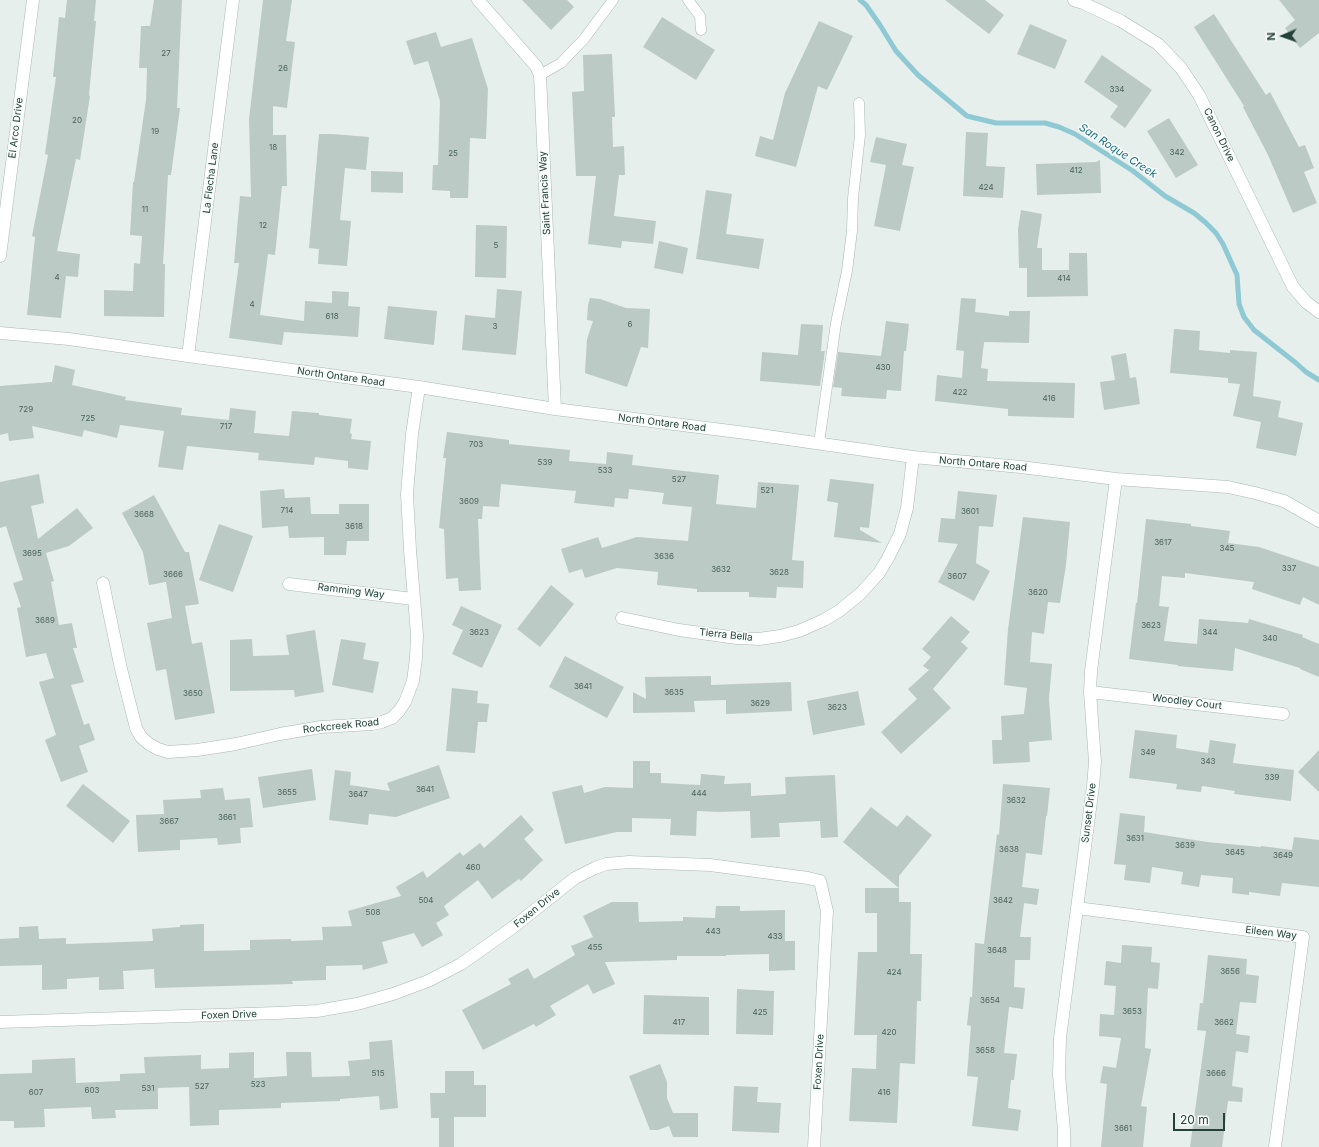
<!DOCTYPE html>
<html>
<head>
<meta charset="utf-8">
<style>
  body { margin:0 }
  #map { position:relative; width:1319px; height:1147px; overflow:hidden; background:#e6efeb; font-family:Inter,sans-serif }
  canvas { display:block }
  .north { position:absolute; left:1263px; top:16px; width:40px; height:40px; -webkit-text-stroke:3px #f7fbf9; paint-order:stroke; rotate:268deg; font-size:11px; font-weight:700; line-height:16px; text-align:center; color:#24423a }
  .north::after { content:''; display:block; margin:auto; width:14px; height:18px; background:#24423a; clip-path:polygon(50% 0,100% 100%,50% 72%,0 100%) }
  .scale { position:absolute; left:1173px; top:1113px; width:52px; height:18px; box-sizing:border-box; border:2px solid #24423a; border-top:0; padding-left:5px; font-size:12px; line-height:14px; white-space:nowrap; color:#24423a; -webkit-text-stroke:3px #f7fbf9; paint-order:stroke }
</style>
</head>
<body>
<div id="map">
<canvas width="1319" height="1147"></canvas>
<div class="north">N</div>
<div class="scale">20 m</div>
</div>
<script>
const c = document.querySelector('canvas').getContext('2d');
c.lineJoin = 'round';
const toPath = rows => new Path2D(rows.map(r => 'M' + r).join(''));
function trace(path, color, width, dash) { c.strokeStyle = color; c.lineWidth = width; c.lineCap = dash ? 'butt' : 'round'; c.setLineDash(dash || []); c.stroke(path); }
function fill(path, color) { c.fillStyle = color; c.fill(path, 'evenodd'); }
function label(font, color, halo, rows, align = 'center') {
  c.font = font + ' Inter,sans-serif'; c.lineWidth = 3; c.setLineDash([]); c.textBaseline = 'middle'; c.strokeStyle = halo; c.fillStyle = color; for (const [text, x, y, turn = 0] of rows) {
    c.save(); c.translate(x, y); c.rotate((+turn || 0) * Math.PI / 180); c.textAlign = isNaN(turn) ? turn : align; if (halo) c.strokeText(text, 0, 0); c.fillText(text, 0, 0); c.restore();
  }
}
trace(toPath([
  [860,0,866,5,880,25,896,51,918,75,967,116,996,123,1045,123,1059,127,1075,134,1133,171,1165,196,1194,213,1205,222,1216,233,1223,244,1237,275,1239,304,1244,317,1254,330,1296,363,1306,372,1319,380]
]), '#8ec9d4', 5);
fill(toPath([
  [67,0,96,0,94,21,96,21,89,95,90,96,80,160,76,159,57,251,80,254,78,277,66,276,61,318,27,315,35,237,32,236,48,155,45,154,56,77,53,77,59,17,65,18],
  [154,0,182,0,177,108,180,108,171,175,168,175,163,264,165,264,164,317,104,316,104,290,133,291,134,263,140,264,142,236,130,235,133,182,134,182,146,100,147,68,139,68,141,26,150,26],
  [263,0,292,0,286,41,295,42,287,108,273,106,273,135,286,135,287,186,282,186,275,255,268,254,260,315,304,321,305,301,332,303,332,291,349,292,348,306,360,307,358,337,284,332,282,345,229,338,239,263,234,263,240,196,251,197,249,119],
  [522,0,567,0,574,7,551,30],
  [945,0,985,0,1004,15,989,34],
  [1279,0,1319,0,1319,33,1300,48,1285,28,1295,20],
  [1214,14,1266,95,1270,92,1299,147,1305,145,1314,168,1304,172,1317,203,1293,213,1268,155,1243,107,1244,106,1194,27],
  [662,17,715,50,696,80,643,47],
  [819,21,853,36,827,90,818,86,796,167,755,156,760,136,773,140,785,93],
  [1030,24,1067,40,1055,69,1017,54],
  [436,32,441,47,472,38,488,89,486,139,470,138,468,198,450,198,450,191,432,190,433,165,438,165,440,101,428,61,414,65,406,41],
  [612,54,615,117,612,117,613,147,624,146,625,175,619,175,614,216,656,221,653,244,622,241,621,248,588,244,596,176,576,176,572,92,584,91,583,55],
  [1102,55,1152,90,1125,128,1110,117,1118,106,1084,82],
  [1169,118,1198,165,1176,178,1147,131],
  [966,132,988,133,986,166,1005,167,1003,198,963,196],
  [319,134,332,134,369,137,366,170,345,168,340,220,351,221,347,266,318,264,319,249,309,248],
  [876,137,907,144,902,165,914,167,900,231,874,226,886,165,870,162],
  [1100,160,1101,193,1037,195,1036,164,1096,162],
  [371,171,403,172,403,193,371,192],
  [706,190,732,194,726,234,764,239,759,269,696,259],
  [1021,210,1042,214,1037,248,1042,248,1042,270,1069,270,1069,253,1087,253,1088,296,1027,297,1027,268,1019,268,1018,229],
  [476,225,507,226,506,278,475,277],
  [659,241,688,248,683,274,654,268],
  [497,289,522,291,516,355,462,350,465,315,495,318],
  [590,298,600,299,626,308,650,309,648,348,641,347,627,387,585,373,587,339,593,321,587,320,588,305],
  [961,298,976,299,975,312,1009,316,1009,311,1030,311,1029,343,984,342,981,368,988,369,987,381,1075,383,1074,418,1008,416,1008,409,935,401,937,375,962,378,964,351,956,350],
  [388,306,437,311,434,345,384,339],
  [886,321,909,324,906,351,904,351,901,391,887,390,886,399,841,396,842,388,833,387,838,352,881,356],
  [801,324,823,325,821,351,825,351,820,386,760,381,762,352,798,355],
  [1174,329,1200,331,1199,350,1230,353,1230,350,1257,352,1253,396,1281,401,1278,417,1303,423,1296,456,1256,448,1261,422,1233,416,1240,384,1228,383,1228,378,1170,373],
  [1126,353,1130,378,1136,377,1140,404,1104,410,1100,382,1115,380,1111,356],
  [55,365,75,370,72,385,126,397,125,400,182,408,181,415,229,420,230,408,256,411,254,433,289,436,292,411,319,413,319,415,352,419,350,433,352,434,351,439,371,441,368,470,348,468,348,461,315,457,314,465,258,460,259,453,187,446,183,470,158,467,164,431,120,425,117,438,84,430,82,437,32,426,34,438,9,441,8,433,0,435,0,386,52,382],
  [447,432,509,440,509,444,570,450,569,461,606,464,607,452,633,455,632,465,719,475,716,504,756,508,758,482,799,485,792,560,804,561,803,588,777,587,776,598,749,597,749,592,697,592,697,589,657,585,658,572,617,568,585,578,582,569,569,573,561,549,598,537,602,548,637,537,688,541,692,507,662,504,664,493,629,489,628,499,615,498,614,507,574,503,576,491,501,484,499,507,483,506,482,519,478,519,481,590,459,591,458,578,446,579,444,529,439,528,446,458,443,458],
  [39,474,44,503,31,506,38,539,77,508,93,528,69,546,46,553,54,581,51,582,59,625,72,623,77,648,73,648,84,682,71,685,84,725,89,723,95,740,79,746,88,772,61,782,45,740,56,735,39,682,54,678,46,653,26,657,17,608,21,607,13,583,23,580,6,526,0,528,0,482],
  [830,479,874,484,869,528,860,527,860,530,882,543,834,537,838,503,827,501],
  [284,489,285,498,310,497,311,514,339,514,339,504,369,504,369,541,347,541,346,555,324,555,324,537,289,538,288,526,262,528,260,491],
  [958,491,997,495,993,527,979,526,976,563,990,571,974,601,938,582,958,544,938,542,941,518,955,519],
  [154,495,185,552,189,552,199,604,185,606,192,644,202,642,215,713,175,720,166,669,156,671,147,623,172,618,166,582,149,585,143,552,122,513],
  [1023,517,1070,522,1066,565,1060,603,1048,602,1044,634,1032,632,1030,662,1052,664,1049,699,1052,740,1029,742,1030,762,993,764,992,740,1002,740,1001,716,1024,714,1027,688,1004,685,1008,629],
  [1146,519,1191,524,1191,526,1230,531,1228,543,1259,547,1319,567,1319,605,1303,597,1300,605,1252,589,1254,582,1185,573,1185,578,1162,576,1159,606,1169,607,1164,641,1197,644,1199,619,1248,623,1249,619,1303,635,1302,637,1319,644,1319,677,1300,669,1300,668,1235,648,1233,671,1178,666,1178,665,1129,659,1136,603,1137,603],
  [219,524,253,536,233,592,199,580],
  [551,585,574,604,540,647,517,629],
  [461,606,502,625,482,668,452,654,463,630,452,625],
  [951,616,970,632,961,642,968,648,933,689,951,708,901,754,881,732,917,699,908,689,929,670,923,666,931,657,922,649],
  [315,630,324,692,295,697,294,690,230,691,230,640,252,639,253,656,289,655,286,635],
  [341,639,366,643,363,659,379,662,373,693,332,685],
  [565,656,624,687,607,718,549,687],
  [711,676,711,685,791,682,792,711,726,714,726,700,694,701,695,712,633,713,633,692,646,699,645,677],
  [452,688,478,691,477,703,489,704,487,722,478,722,475,753,446,751],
  [858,691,865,725,813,735,807,701],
  [1135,730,1177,735,1176,748,1208,753,1210,740,1236,744,1233,763,1294,770,1291,801,1234,794,1235,791,1202,786,1201,792,1176,789,1177,784,1129,778],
  [1319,750,1319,792,1298,772],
  [633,761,650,761,650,773,661,773,661,783,700,785,701,774,725,776,724,784,751,783,751,796,786,794,785,777,835,775,838,837,821,838,820,821,779,823,780,837,751,838,750,811,718,812,697,811,696,836,670,835,671,819,632,818,632,832,617,832,565,844,552,792,582,785,584,793,605,787,633,788],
  [439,765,450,798,396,817,369,814,368,825,329,820,335,770,351,772,350,785,390,791,387,783],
  [312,769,316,800,263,808,258,777],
  [83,784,130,821,113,843,66,806],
  [1003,784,1050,788,1047,816,1046,816,1042,855,1026,853,1022,887,1039,889,1037,905,1024,903,1020,937,1031,937,1030,960,1015,960,1014,987,1025,988,1023,1009,1009,1007,1004,1053,1017,1054,1014,1080,1011,1080,1008,1108,1021,1110,1018,1131,972,1126,978,1077,967,1076,971,1026,967,1025,970,997,972,997,975,943,984,944,997,834,999,835],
  [223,788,225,800,250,798,253,827,240,828,241,843,218,845,217,838,180,840,180,850,138,852,136,815,164,814,163,800,201,798,200,790],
  [871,807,897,827,907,815,932,835,899,876,899,888,843,842],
  [1120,813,1145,816,1144,832,1207,842,1261,847,1261,846,1292,850,1294,837,1319,840,1319,887,1282,883,1280,896,1249,892,1249,895,1232,893,1233,878,1201,875,1199,887,1181,884,1183,872,1152,867,1150,883,1124,880,1126,865,1114,864],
  [521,815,534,830,524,839,543,860,521,881,519,879,492,899,478,880,444,906,449,915,436,923,443,935,422,947,414,933,382,942,388,963,363,970,362,965,326,966,326,980,292,981,293,984,155,988,154,969,123,971,124,989,99,990,99,977,67,979,67,989,42,990,42,965,0,966,0,939,19,938,19,927,38,926,39,939,66,938,66,944,153,941,152,929,180,927,180,925,204,924,204,951,250,950,250,940,291,939,291,941,323,940,322,927,352,926,348,911,401,896,396,887,423,871,427,878,460,852,463,856,480,843,484,848],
  [865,888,899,888,899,902,911,902,910,954,922,954,921,1001,917,1001,915,1064,900,1063,897,1123,849,1121,852,1068,876,1069,877,1035,854,1035,858,952,877,952,877,913,865,913],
  [612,902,638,902,639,922,683,921,683,917,715,918,716,906,740,906,740,911,785,910,785,941,795,941,795,970,769,971,769,954,726,955,726,956,677,956,677,960,605,962,615,984,593,994,588,984,550,1006,556,1015,536,1027,534,1024,483,1050,462,1010,511,984,508,979,528,968,534,979,575,955,571,946,593,937,583,916],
  [1122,945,1152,947,1151,962,1160,963,1158,989,1148,988,1145,1048,1151,1049,1141,1106,1147,1107,1143,1147,1101,1147,1107,1084,1100,1083,1103,1066,1116,1068,1121,1038,1099,1036,1100,1014,1114,1015,1116,986,1104,985,1106,961,1121,963],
  [1208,955,1247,959,1246,974,1259,976,1256,1003,1240,1002,1236,1034,1250,1036,1248,1053,1236,1051,1232,1086,1243,1088,1242,1102,1228,1101,1222,1147,1190,1147,1206,1031,1197,1030,1200,1003,1203,1003],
  [737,989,774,991,773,1035,736,1034],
  [644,995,709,997,709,1035,643,1034],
  [392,1040,398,1108,380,1110,379,1096,340,1099,340,1101,281,1103,281,1108,219,1110,219,1125,190,1126,189,1087,158,1088,158,1109,115,1110,116,1118,92,1119,91,1107,44,1109,45,1127,14,1128,14,1121,0,1121,0,1074,32,1073,32,1060,75,1058,76,1083,120,1081,120,1074,145,1073,144,1057,201,1055,201,1069,229,1068,229,1053,254,1052,254,1078,287,1076,286,1052,311,1052,312,1077,350,1076,348,1061,370,1059,369,1042],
  [660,1064,667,1082,667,1098,673,1113,698,1113,698,1137,673,1137,669,1126,658,1130,650,1130,629,1076],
  [445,1071,474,1071,474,1085,486,1085,486,1117,454,1117,454,1147,439,1147,439,1118,431,1118,430,1093,445,1093],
  [734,1086,758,1087,757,1102,781,1103,779,1133,732,1131]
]), '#bbcac4');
const lane = toPath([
  [688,0,700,16,701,30],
  [540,75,561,63,584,39,613,0],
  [819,443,836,323,847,271,852,231,853,198,860,135,859,103]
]);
const street = toPath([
  [478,0,536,66,540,75,555,409],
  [1074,0,1083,3,1121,21,1158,44,1181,68,1199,95,1293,287,1306,302,1319,312],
  [0,256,33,0],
  [0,333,69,339,188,356,419,387,555,409,746,433,913,457,1021,467,1116,479,1228,487,1255,493,1284,501,1319,521],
  [188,356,233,0],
  [103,583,121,669,136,728,141,737,149,744,158,749,168,752,197,750,236,744,280,734,321,727,372,724,382,722,392,718,399,711,405,702,413,681,416,658,417,635,410,550,407,494,412,434,419,387],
  [289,584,413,599],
  [622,618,679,630,737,638,759,639,780,636,799,631,824,620,839,611,860,594,879,573,888,558,900,534,907,508,913,457],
  [1090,692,1283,714],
  [1077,908,1303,937,1275,1147],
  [0,1022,277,1013,317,1011,357,1004,393,994,428,981,461,964,512,928,575,878,595,868,606,864,629,862,710,865,808,878,820,881,827,911,814,1147],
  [1064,1147,1064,1130,1059,1075,1060,1038,1093,786,1095,762,1090,692,1091,671,1116,479]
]);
trace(lane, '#a8b8b2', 11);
trace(street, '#a8b8b2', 13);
trace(lane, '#fff', 10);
trace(street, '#fff', 12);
label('8px', '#4a645c', null, [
  ["27",166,54],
  ["26",283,69],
  ["334",1117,90],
  ["20",77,121],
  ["19",155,132],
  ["18",273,148],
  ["342",1177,153],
  ["25",453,154],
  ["412",1076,171],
  ["424",986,188],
  ["11",145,210],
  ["12",263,226],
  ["5",496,246],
  ["4",57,278],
  ["414",1064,279],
  ["4",252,305],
  ["618",332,317],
  ["6",630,325],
  ["3",495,327],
  ["430",883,368],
  ["422",960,393],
  ["416",1049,399],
  ["729",26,410],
  ["725",88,419],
  ["717",226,427],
  ["703",476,445],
  ["539",545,463],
  ["533",605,471],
  ["527",679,480],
  ["521",767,491],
  ["3609",469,502],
  ["714",287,511],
  ["3601",970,512],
  ["3668",144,515],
  ["3618",354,527],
  ["3617",1163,543],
  ["345",1227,549],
  ["3695",32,554],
  ["3636",664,557],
  ["337",1289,569],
  ["3632",721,570],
  ["3628",779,573],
  ["3666",173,575],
  ["3607",957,577],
  ["3620",1038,593],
  ["3689",45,621],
  ["3623",1151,626],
  ["3623",479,633],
  ["344",1210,633],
  ["340",1270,639],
  ["3641",583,687],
  ["3635",674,693],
  ["3650",193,694],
  ["3629",760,704],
  ["3623",837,708],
  ["349",1148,753],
  ["343",1208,762],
  ["339",1272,778],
  ["3641",425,790],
  ["3655",287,793],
  ["444",699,794],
  ["3647",358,795],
  ["3632",1016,801],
  ["3661",227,818],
  ["3667",169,822],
  ["3631",1135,839],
  ["3639",1185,846],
  ["3638",1009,850],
  ["3645",1235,853],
  ["3649",1283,856],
  ["460",473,868],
  ["504",426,901],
  ["3642",1003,901],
  ["508",373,913],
  ["443",713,932],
  ["433",775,937],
  ["455",595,948],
  ["3648",997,951],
  ["3656",1230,972],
  ["424",894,973],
  ["3654",990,1001],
  ["3653",1132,1012],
  ["425",760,1013],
  ["417",679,1023],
  ["3662",1224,1023],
  ["420",889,1033],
  ["3658",985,1051],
  ["515",378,1074],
  ["3666",1216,1074],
  ["523",258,1085],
  ["527",202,1087],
  ["531",148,1089],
  ["603",92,1091],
  ["607",36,1093],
  ["416",884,1093],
  ["3661",1123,1129]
]);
label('10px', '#24423a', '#f7fbf9', [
  ["El Arco Drive",16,128,-83],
  ["Canon Drive",1219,135,64],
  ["La Flecha Lane",211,178,-83],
  ["Saint Francis Way",545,193,-93],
  ["North Ontare Road",341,377,8],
  ["North Ontare Road",662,423,7],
  ["North Ontare Road",983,464,5],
  ["Ramming Way",351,591,7],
  ["Tierra Bella",726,635,6],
  ["Woodley Court",1187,702,7],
  ["Rockcreek Road",341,726,-6],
  ["Sunset Drive",1089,813,-83],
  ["Foxen Drive",537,908,-39],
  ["Eileen Way",1271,933,7],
  ["Foxen Drive",229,1015,-2],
  ["Foxen Drive",819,1062,-87]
]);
label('italic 11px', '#1c6f80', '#f7fbf9', [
  ["San Roque Creek",1118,151,33]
]);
</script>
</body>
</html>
